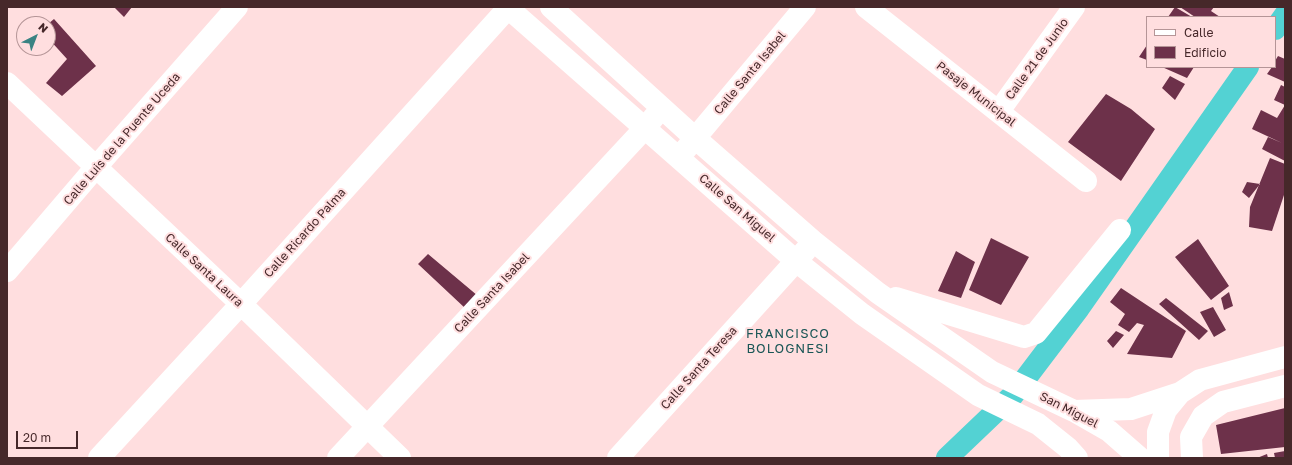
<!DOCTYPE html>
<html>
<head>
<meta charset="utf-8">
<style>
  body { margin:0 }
  #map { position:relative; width:1292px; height:465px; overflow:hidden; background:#ffdedf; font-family:"Golos Text",sans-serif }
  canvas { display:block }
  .frame { position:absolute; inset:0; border:8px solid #46282a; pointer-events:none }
  .legend { position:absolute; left:1146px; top:16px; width:130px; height:52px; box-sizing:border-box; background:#ffdedf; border:1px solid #b59597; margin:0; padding:5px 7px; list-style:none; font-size:12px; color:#46282a }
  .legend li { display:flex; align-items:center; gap:8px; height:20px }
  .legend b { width:20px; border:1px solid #b59597 }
  .north { position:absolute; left:16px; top:16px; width:40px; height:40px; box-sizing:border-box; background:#ffdedf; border:1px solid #b59597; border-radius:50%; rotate:42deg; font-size:11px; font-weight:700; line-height:16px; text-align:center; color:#46282a }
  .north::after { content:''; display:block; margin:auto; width:14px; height:18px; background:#3a8383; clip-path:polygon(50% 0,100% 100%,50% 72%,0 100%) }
  .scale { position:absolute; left:16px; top:431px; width:62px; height:18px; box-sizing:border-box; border:2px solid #46282a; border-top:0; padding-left:5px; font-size:12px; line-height:14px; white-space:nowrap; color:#46282a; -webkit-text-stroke:3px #ffdedf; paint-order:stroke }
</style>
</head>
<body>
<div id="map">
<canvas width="1292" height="465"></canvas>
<div class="frame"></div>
<ul class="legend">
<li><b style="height:5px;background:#fff"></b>Calle</li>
<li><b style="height:11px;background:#6d314a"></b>Edificio</li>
</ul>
<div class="north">N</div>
<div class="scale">20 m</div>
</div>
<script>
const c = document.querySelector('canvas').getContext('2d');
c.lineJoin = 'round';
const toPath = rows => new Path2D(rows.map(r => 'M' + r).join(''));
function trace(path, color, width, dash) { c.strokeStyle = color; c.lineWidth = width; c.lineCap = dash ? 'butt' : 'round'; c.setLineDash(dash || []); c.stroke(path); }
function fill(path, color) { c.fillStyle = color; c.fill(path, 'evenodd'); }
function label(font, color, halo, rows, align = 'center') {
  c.font = font + ' "Golos Text",sans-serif'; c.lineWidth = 4; c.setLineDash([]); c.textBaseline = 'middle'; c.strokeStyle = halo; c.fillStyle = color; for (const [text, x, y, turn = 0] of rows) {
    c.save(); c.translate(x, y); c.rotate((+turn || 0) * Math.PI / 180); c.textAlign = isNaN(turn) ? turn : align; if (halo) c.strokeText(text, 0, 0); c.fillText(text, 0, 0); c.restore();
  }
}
trace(toPath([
  [1275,29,1285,15],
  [947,458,1013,395,1079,308,1248,67]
]), '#53d2d3', 22);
fill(toPath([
  [114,7,132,7,124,17],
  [1175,7,1192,17,1168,17],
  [1180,7,1214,7,1211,11,1220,17,1195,17],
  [54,19,96,66,62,96,46,83,67,59,48,38,48,24],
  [1147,45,1147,60,1139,57],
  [1278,56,1285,59,1285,82,1267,74,1272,67,1275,67,1275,61],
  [1162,67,1194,67,1187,78],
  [1170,76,1185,84,1175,100,1162,88],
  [1281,85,1285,87,1285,161,1262,149,1268,137,1282,143,1252,129,1261,110,1277,118,1285,105,1274,100],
  [1106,94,1131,109,1155,129,1121,181,1068,142],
  [1270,158,1285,164,1285,192,1272,231,1249,227,1250,207],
  [1247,182,1260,184,1249,198,1242,192],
  [991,238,1029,257,1001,305,969,290],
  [1198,239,1229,286,1211,300,1175,257],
  [956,251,975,262,961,298,938,291],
  [428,254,478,296,466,309,418,264],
  [1121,288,1186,331,1172,358,1127,354,1144,325,1137,323,1129,332,1118,325,1125,314,1110,302],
  [1229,292,1233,306,1224,310,1221,298],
  [1166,298,1208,331,1199,340,1159,304],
  [1213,307,1226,330,1214,337,1200,312],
  [1116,331,1124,335,1113,348,1107,341],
  [1285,408,1285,447,1221,454,1216,425],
  [1285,451,1285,458,1275,458,1274,453],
  [1267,454,1268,458,1257,458]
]), '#6d314a');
trace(toPath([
  [507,7,796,261,862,314,978,395,1038,424,1068,448,1077,458],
  [551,7,695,138,813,241,878,293,992,372,1074,411,1109,431,1140,458],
  [866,7,1086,181],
  [7,83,241,304,400,458],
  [999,111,1074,7],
  [686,149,805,7],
  [7,271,96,167,237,7],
  [896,298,1024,337,1036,333,1120,230],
  [1074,411,1131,409,1180,393],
  [1158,457,1158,432,1166,410,1180,393,1200,380,1285,357],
  [99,458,241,304,509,7],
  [338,458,645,128,654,117],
  [618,458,806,250],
  [1192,458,1191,437,1203,416,1223,402,1285,386]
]), '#fff', 22);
label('12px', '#46282a', '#ffdedf', [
  ["Calle 21 de Junio",1037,59,-54],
  ["Calle Santa Isabel",750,73,-50],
  ["Pasaje Municipal",976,94,38],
  ["Calle Luis de la Puente Uceda",122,139,-49],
  ["Calle San Miguel",737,208,41],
  ["Calle Ricardo Palma",305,233,-48],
  ["Calle Santa Laura",204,270,43],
  ["Calle Santa Isabel",492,293,-47],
  ["Calle Santa Teresa",699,368,-48],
  ["San Miguel",1069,410,27]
]);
c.letterSpacing = '1px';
label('13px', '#1a5656', '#ffdedf', [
  ["FRANCISCO",788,334],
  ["BOLOGNESI",788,349]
]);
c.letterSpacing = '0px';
</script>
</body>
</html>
